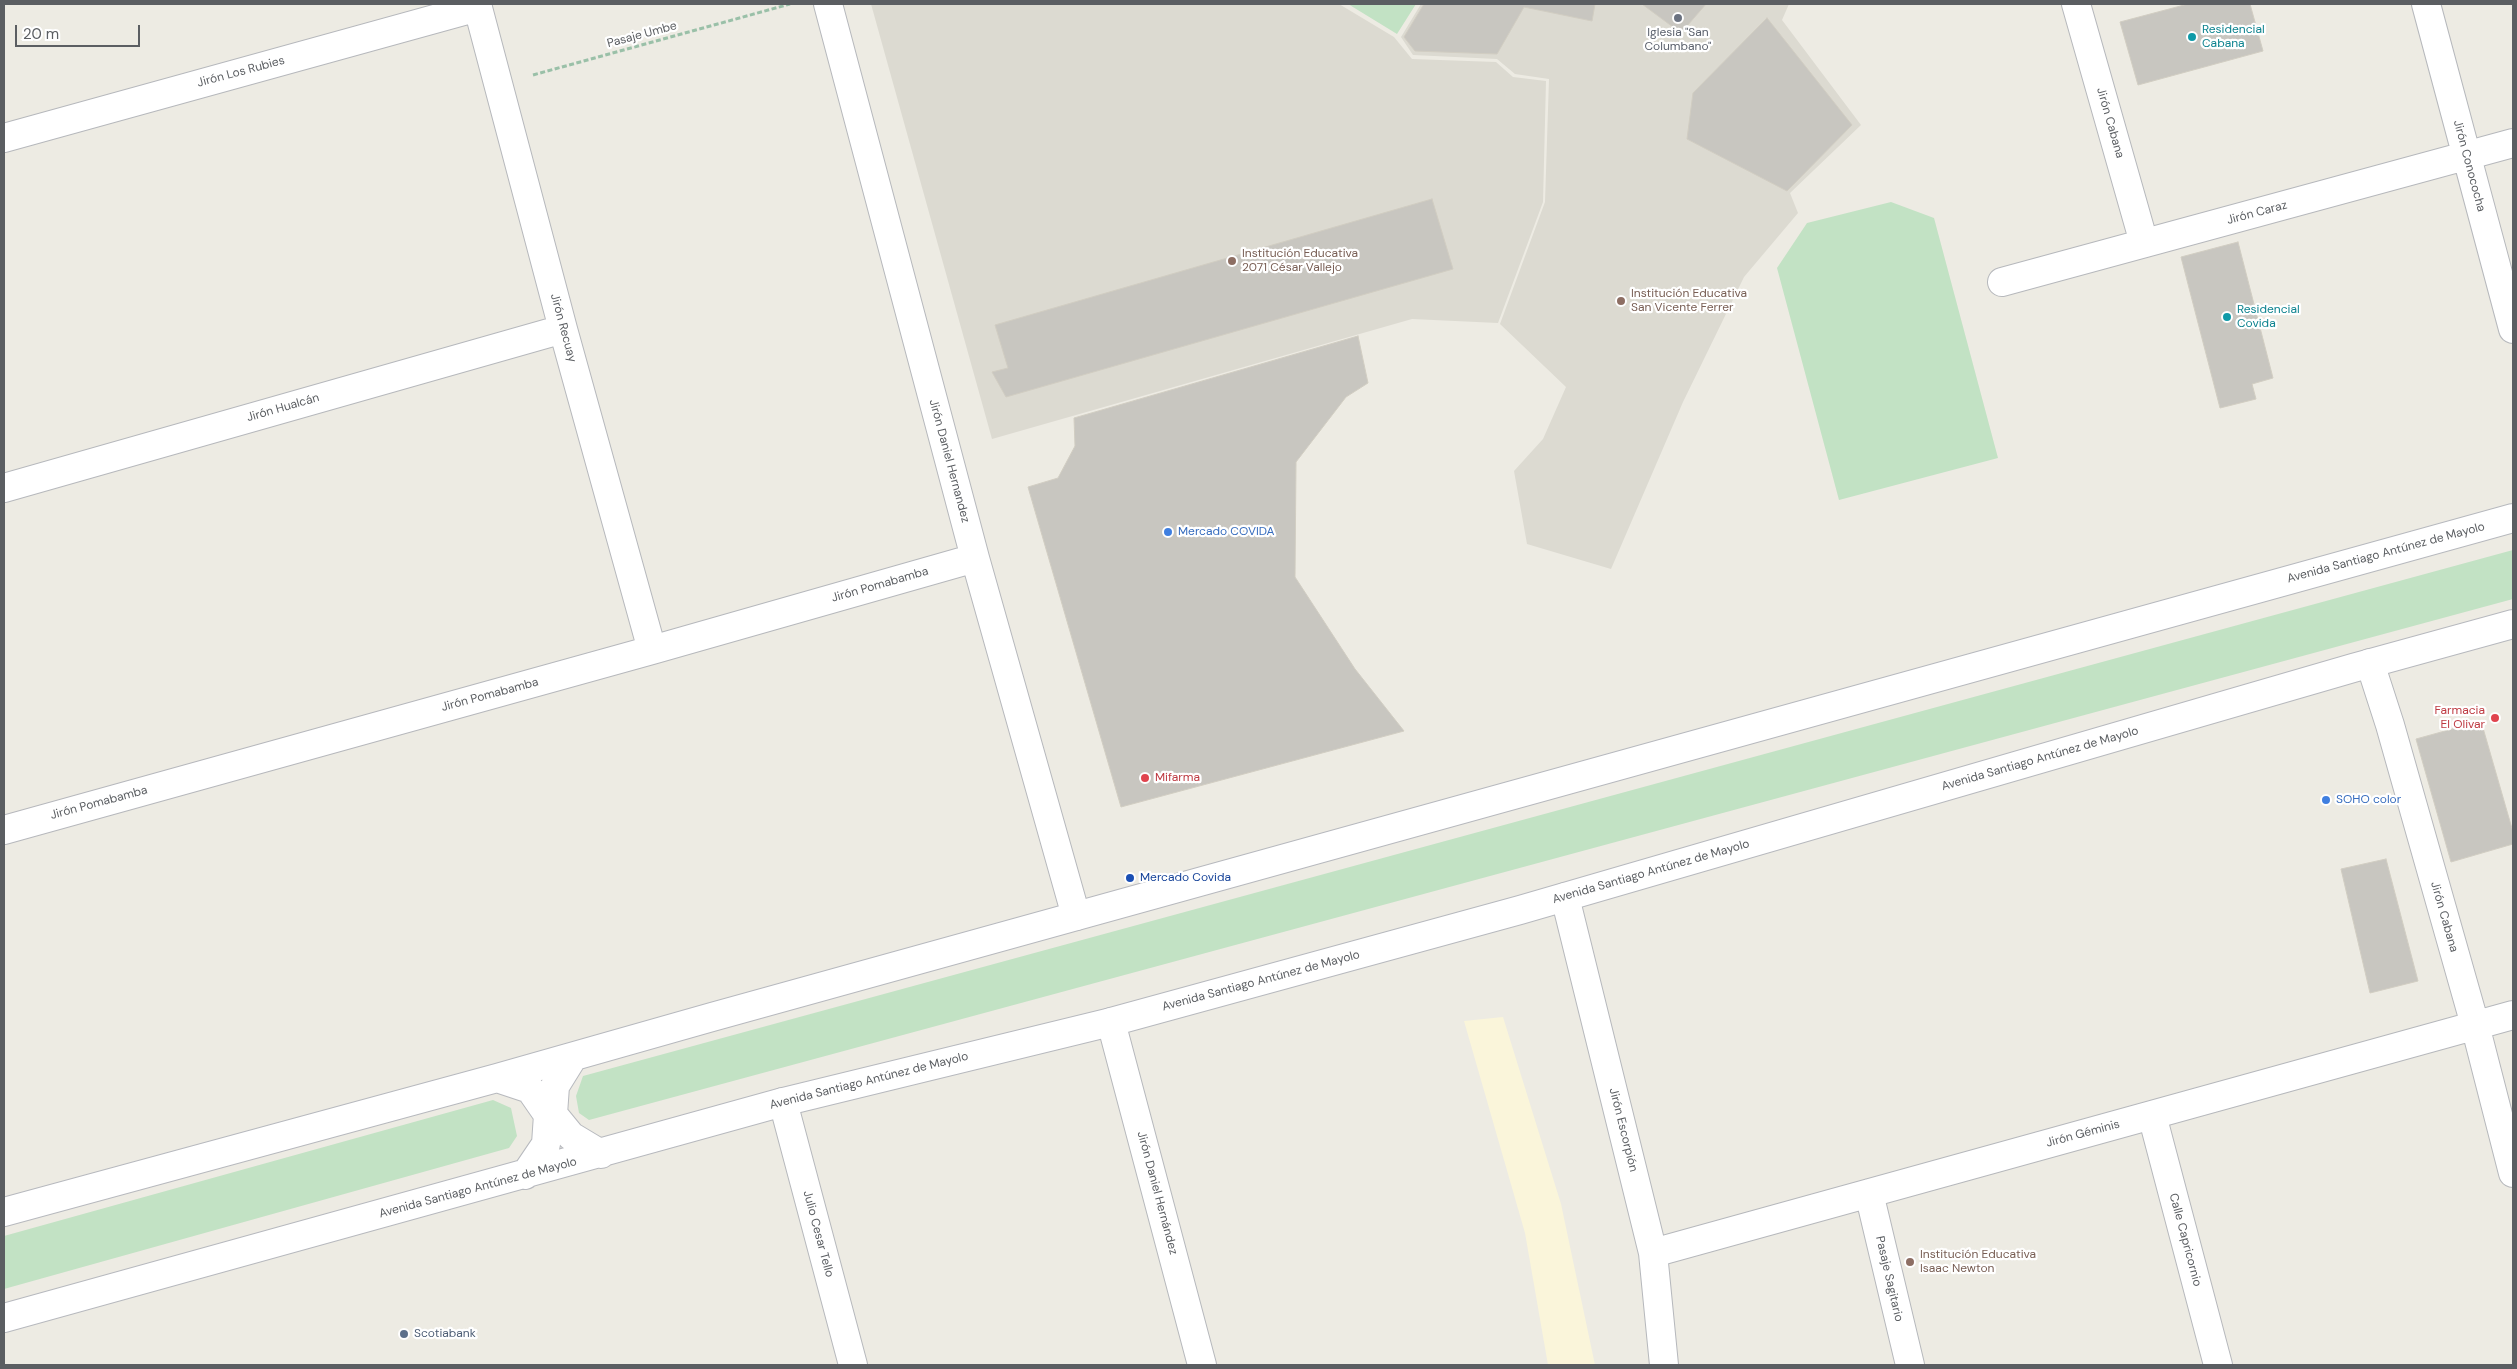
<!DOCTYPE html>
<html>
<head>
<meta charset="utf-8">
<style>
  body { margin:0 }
  #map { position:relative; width:2517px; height:1369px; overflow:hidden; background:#edebe3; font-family:"DM Sans",sans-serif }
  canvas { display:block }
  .frame { position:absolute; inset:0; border:5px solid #5b5e62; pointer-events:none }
  .scale { position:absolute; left:15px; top:25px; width:125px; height:22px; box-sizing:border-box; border:2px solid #5b5e62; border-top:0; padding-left:6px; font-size:15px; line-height:18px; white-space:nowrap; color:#5b5e62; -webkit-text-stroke:4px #fff; paint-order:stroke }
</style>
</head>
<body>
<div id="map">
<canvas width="2517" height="1369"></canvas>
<div class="frame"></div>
<div class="scale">20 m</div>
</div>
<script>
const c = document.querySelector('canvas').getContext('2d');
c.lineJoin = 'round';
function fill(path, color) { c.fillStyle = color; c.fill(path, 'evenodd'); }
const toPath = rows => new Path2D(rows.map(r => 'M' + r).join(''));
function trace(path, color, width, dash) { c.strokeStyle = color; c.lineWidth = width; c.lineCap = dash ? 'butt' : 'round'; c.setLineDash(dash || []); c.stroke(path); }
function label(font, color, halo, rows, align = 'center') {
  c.font = font + ' "DM Sans",sans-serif'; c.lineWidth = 4.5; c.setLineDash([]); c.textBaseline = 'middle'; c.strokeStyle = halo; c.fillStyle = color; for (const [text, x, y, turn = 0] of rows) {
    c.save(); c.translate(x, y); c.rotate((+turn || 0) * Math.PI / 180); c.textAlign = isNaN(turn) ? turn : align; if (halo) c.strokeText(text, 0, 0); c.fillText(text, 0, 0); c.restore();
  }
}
fill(toPath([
  [1503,1017,1561,1204,1595,1365,1548,1365,1525,1233,1464,1021]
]), '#faf5da');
fill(toPath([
  [871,4,1339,4,1394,37,1412,59,1496,62,1513,77,1546,81,1543,202,1498,323,1412,319,992,439],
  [1421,4,1789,4,1782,20,1861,125,1790,193,1798,213,1744,277,1683,402,1611,569,1527,544,1514,471,1543,439,1566,387,1500,324,1545,202,1549,79,1515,74,1497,59,1413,55,1401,37]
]), '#dcdad1');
fill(toPath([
  [1348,4,1416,4,1397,34],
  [1891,202,1934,218,1998,458,1839,500,1777,268,1807,223],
  [2513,550,2513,599,589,1120,579,1113,576,1096,583,1076],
  [493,1100,511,1108,517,1136,509,1148,4,1289,4,1236]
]), '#c2e2c4');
const building = toPath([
  [1424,4,1595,4,1592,21,1524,7,1497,54,1415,51,1404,37,1424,4],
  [1642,4,1706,4,1681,33,1642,4],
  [2188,4,2250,4,2263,51,2138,85,2120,22,2188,4],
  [1767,18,1852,125,1787,191,1687,139,1693,93,1767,18],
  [1432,199,1453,269,1006,397,992,372,1008,368,995,325,1432,199],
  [2238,242,2273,378,2252,384,2256,399,2220,408,2181,257,2238,242],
  [1358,336,1368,383,1346,397,1296,462,1295,577,1355,669,1404,731,1121,807,1028,487,1058,478,1075,446,1074,418,1358,336],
  [2481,721,2513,832,2513,844,2451,862,2416,739,2481,721],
  [2386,859,2418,981,2370,993,2341,869,2386,859]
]);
fill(building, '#c8c6c0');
trace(building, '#d1cdc2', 1);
const street = toPath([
  [477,4,563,329,652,650],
  [828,4,975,558,1076,916],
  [2076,4,2144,243],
  [2426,4,2513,329],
  [4,138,478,7],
  [2002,282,2513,143],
  [4,488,563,329],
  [2370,663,2390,725,2475,1025,2513,1173],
  [4,830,652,650,975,558],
  [1565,897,1653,1253,1664,1365],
  [1111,1022,1202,1365],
  [783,1102,853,1365],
  [2152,1115,2218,1365],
  [1869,1193,1910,1365],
  [1653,1253,2513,1015]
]);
const secondary = toPath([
  [573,1057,555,1086,553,1114,571,1136,601,1154],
  [497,1078,530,1089,548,1115,546,1144,525,1175],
  [4,1212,497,1078,712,1017,2513,518],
  [4,1318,783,1102,1111,1022,1520,910,2353,668,2513,624]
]);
trace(street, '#b6b8bc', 30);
trace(secondary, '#b7b9be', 30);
trace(toPath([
  [533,75,790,4]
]), '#9ac0a8', 3, [5, 2.5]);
trace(street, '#fff', 28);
trace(secondary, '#fff', 28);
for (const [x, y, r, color] of [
  [1678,18,5,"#6b7280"],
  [2192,37,5,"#0f9aa8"],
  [1232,261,5,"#8d6e63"],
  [1621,301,5,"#8d6e63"],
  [2227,317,5,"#0f9aa8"],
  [1168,532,5,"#3f7fe0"],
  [2495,718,5,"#e0444e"],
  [1145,778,5,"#e0444e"],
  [2326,800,5,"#3f7fe0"],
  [1130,878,5,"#1a4fb4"],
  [1910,1262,5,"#8d6e63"],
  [404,1334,5,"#5c6f8a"]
]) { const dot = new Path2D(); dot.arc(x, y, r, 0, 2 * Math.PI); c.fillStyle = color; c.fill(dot); trace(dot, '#fff', 2); }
label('12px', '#0d838f', '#fff', [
  ["Residencial",2202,30],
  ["Cabana",2202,44],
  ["Residencial",2237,310],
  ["Covida",2237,324]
], 'left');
label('12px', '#5b616d', '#fff', [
  ["Iglesia \"San",1678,33],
  ["Columbano\"",1678,47]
]);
label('12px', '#5b5e62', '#fff', [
  ["Pasaje Umbe",642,35,-15],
  ["Jirón Los Rubies",241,72,-15],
  ["Jirón Cabana",2110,123,74],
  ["Jirón Conococha",2469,166,75],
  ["Jirón Caraz",2257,213,-15],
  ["Jirón Recuay",563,328,75],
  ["Jirón Hualcán",283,408,-16],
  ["Jirón Daniel Hernandez",949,461,75],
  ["Avenida Santiago Antúnez de Mayolo",2386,553,-15],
  ["Jirón Pomabamba",880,585,-16],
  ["Jirón Pomabamba",490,695,-15],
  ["Avenida Santiago Antúnez de Mayolo",2040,759,-16],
  ["Jirón Pomabamba",99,803,-15],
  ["Avenida Santiago Antúnez de Mayolo",1651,872,-16],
  ["Jirón Cabana",2444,917,74],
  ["Avenida Santiago Antúnez de Mayolo",1261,981,-15],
  ["Avenida Santiago Antúnez de Mayolo",869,1081,-14],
  ["Jirón Escorpión",1623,1130,76],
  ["Jirón Géminis",2083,1134,-15],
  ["Avenida Santiago Antúnez de Mayolo",478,1188,-15],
  ["Jirón Daniel Hernández",1157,1193,75],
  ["Julio Cesar Tello",818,1234,75],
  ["Calle Capricornio",2185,1240,75],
  ["Pasaje Sagitario",1889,1279,77]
]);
label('12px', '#785e54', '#fff', [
  ["Institución Educativa",1242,254],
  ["2071 César Vallejo",1242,268],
  ["Institución Educativa",1631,294],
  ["San Vicente Ferrer",1631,308],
  ["Institución Educativa",1920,1255],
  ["Isaac Newton",1920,1269]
], 'left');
label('12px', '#366cbe', '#fff', [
  ["Mercado COVIDA",1178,532],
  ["SOHO color",2336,800]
], 'left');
label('12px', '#be3a42', '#fff', [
  ["Farmacia",2485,711],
  ["El Olivar",2485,725],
  ["Mifarma",1155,778,"left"]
], 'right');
label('12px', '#164399', '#fff', [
  ["Mercado Covida",1140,878]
], 'left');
label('12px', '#4e5e75', '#fff', [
  ["Scotiabank",414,1334]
], 'left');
</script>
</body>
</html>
